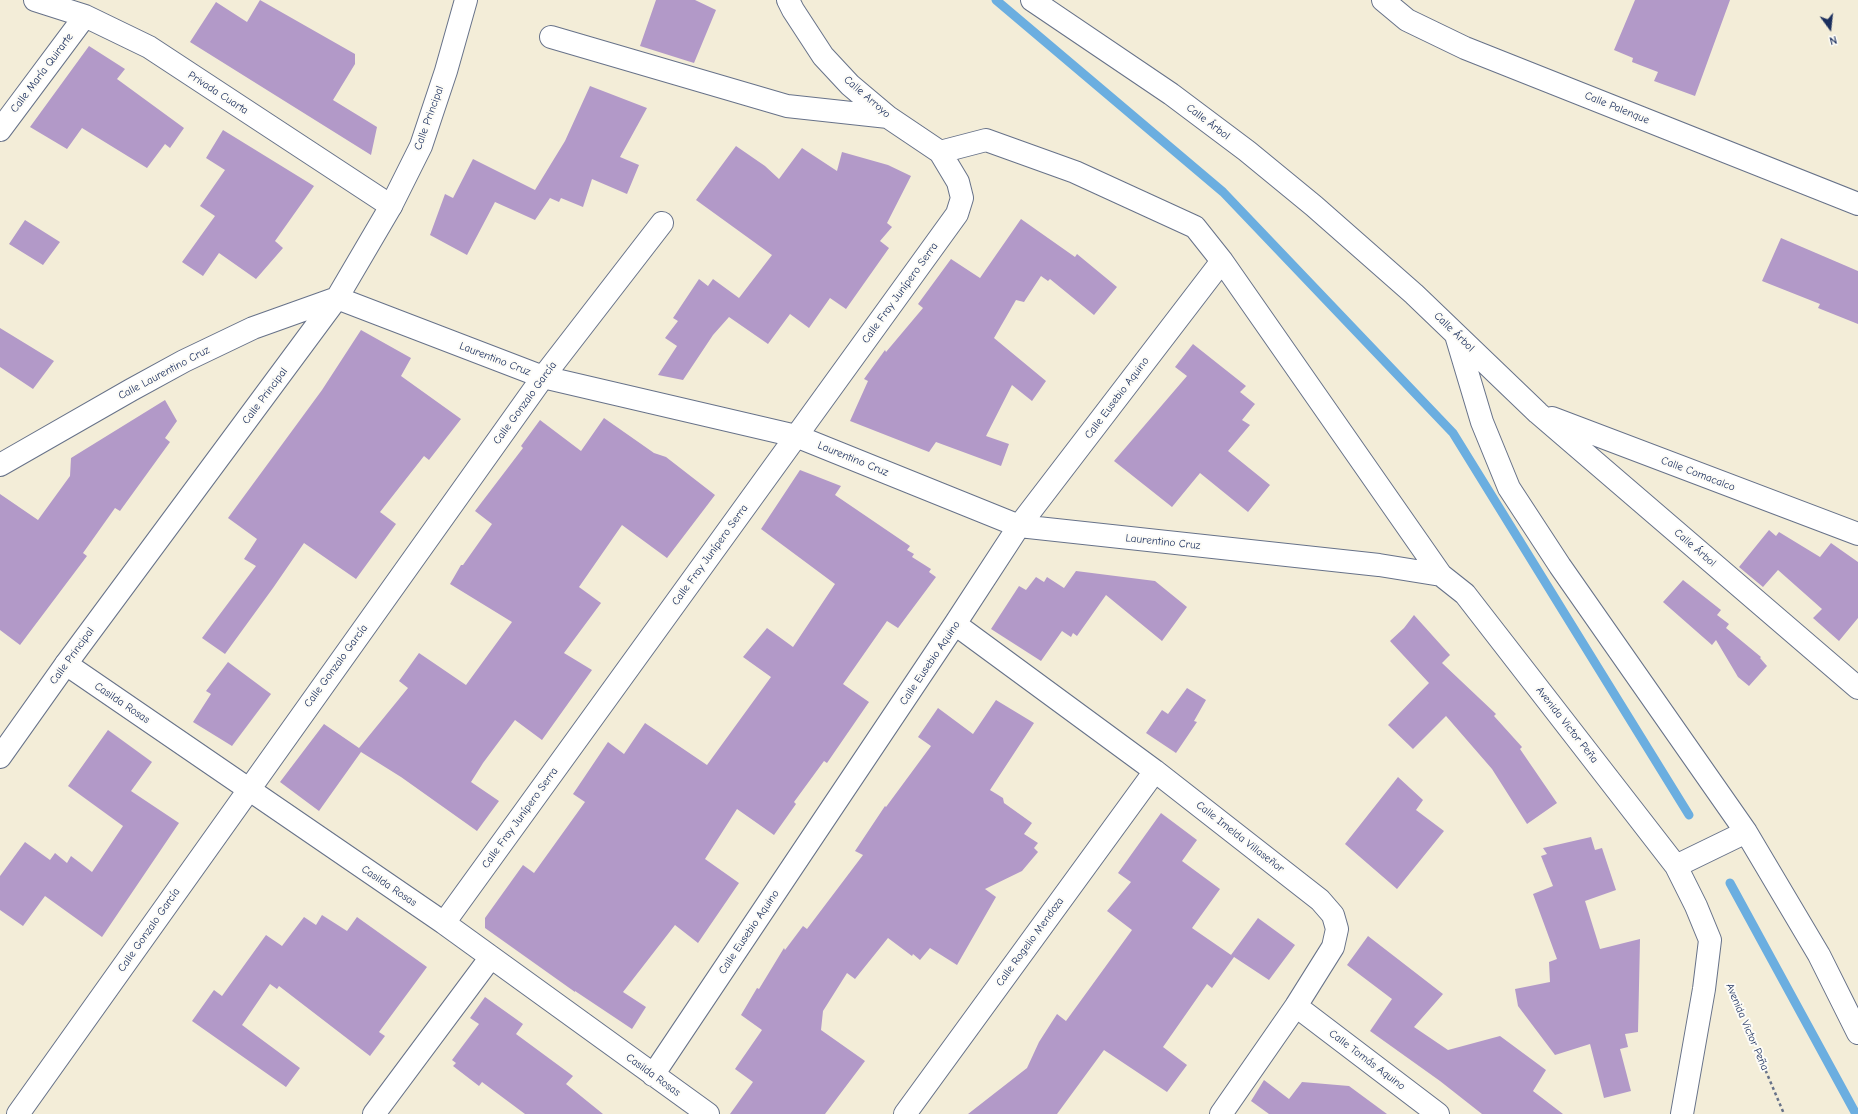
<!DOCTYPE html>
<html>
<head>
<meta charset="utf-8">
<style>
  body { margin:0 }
  #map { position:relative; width:1858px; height:1114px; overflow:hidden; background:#f3edd8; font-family:"Comic Neue",sans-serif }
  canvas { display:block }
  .north { position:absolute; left:1810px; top:8px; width:40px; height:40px; -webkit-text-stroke:3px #fdfcf7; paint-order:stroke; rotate:165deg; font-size:11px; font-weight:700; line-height:16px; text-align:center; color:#1b2f5e }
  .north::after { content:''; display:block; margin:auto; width:14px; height:18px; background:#1b2f5e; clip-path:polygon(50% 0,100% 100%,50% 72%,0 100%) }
</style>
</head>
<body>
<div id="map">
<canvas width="1858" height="1114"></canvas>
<div class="north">N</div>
</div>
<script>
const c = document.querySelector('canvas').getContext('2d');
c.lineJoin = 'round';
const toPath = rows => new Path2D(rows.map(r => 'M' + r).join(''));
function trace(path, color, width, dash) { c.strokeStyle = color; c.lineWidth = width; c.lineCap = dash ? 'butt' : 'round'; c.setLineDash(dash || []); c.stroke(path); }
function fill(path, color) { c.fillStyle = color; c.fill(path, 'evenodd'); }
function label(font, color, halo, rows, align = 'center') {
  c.font = font + ' "Comic Neue",sans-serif'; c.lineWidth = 4; c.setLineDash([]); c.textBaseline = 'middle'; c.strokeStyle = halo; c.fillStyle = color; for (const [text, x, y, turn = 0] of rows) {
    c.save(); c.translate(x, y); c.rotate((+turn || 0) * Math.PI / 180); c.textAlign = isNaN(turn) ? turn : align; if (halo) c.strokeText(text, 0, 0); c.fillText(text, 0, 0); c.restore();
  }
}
trace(toPath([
  [996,0,1223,192,1453,433,1689,815],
  [1730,883,1856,1114]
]), '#6baee0', 9);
fill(toPath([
  [260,0,355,54,355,64,333,100,377,127,371,155,190,42,216,2,247,22],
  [656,0,695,0,716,10,694,63,640,46],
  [1635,0,1730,0,1695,96,1654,81,1658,72,1632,62,1633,58,1614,50],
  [89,46,125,69,117,79,184,128,170,148,165,144,147,168,82,128,67,149,30,127],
  [590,86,647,108,620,157,639,165,627,194,592,179,583,207,561,198,559,202,550,198,535,220,495,202,467,255,430,235,445,194,453,198,473,159,535,190,565,141],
  [223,130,314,186,275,241,283,248,256,279,219,253,203,276,182,262,215,216,200,206,225,170,206,158],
  [736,146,765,166,779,179,802,148,837,171,842,152,888,165,911,176,887,223,892,227,880,241,889,248,846,309,830,298,809,328,790,314,768,344,729,317,713,335,683,380,658,375,677,346,665,338,678,321,673,318,699,279,708,286,713,279,739,298,772,255,696,200],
  [1021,219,1075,257,1077,254,1117,287,1094,315,1050,279,1048,281,1041,276,1024,302,1016,300,994,338,1046,381,1032,401,1012,385,986,436,1009,444,1001,466,936,442,929,452,850,421,868,381,864,379,885,350,886,352,923,308,918,304,951,259,980,278],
  [25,220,60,242,43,265,9,244],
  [1781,238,1858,271,1858,324,1818,308,1820,304,1762,281],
  [0,328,54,361,33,389,0,367],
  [361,330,411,358,401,376,461,419,429,460,424,456,380,512,396,524,356,579,304,543,273,588,225,654,202,638,256,566,244,559,257,539,228,518,322,390],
  [1193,344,1246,386,1240,392,1255,404,1242,420,1250,425,1228,451,1270,485,1248,512,1200,473,1172,507,1114,461,1187,376,1175,367],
  [165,400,177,421,165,438,170,442,120,511,115,508,83,553,87,556,20,645,0,630,0,494,38,520,70,476,71,458],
  [604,418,654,453,666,457,715,495,667,558,622,525,579,587,601,603,564,653,592,670,542,740,515,720,483,763,471,782,499,801,477,831,401,777,361,752,319,811,280,782,324,724,359,748,408,688,399,681,419,653,466,685,512,622,450,584,461,565,463,565,492,524,475,511,523,448,521,446,540,420,581,451],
  [800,470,841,486,835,495,910,546,907,550,914,554,912,557,931,569,929,572,936,577,898,628,887,621,843,684,869,702,827,763,824,761,794,802,796,804,774,835,737,809,705,859,739,883,698,943,675,925,623,992,646,1007,632,1029,575,991,575,992,485,928,485,918,523,865,534,873,585,802,573,794,608,742,624,754,645,723,707,765,771,677,743,657,767,628,793,647,835,584,761,529],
  [1769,530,1776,536,1779,532,1820,557,1831,543,1858,562,1858,618,1839,641,1813,618,1822,609,1778,570,1763,587,1739,567],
  [1076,571,1155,581,1187,607,1162,641,1106,595,1077,636,1073,633,1071,637,1062,631,1041,661,991,629,1019,586,1026,590,1036,577,1044,582,1047,577,1064,588],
  [1683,580,1721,610,1717,615,1729,624,1726,628,1761,657,1760,658,1767,666,1749,686,1738,677,1716,640,1712,645,1663,602],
  [1414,615,1450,655,1442,663,1496,714,1494,716,1522,747,1520,749,1557,803,1527,824,1492,769,1446,716,1413,749,1388,725,1429,683,1390,641,1404,628],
  [228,662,271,694,232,746,193,722,211,694,206,691],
  [1187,688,1206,700,1194,721,1197,722,1176,753,1146,733,1162,710,1168,714],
  [996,700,1034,723,990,790,1003,798,1004,803,1032,823,1024,834,1038,843,1034,848,1038,852,1022,871,985,889,996,897,957,965,930,948,920,960,913,954,912,956,888,938,855,979,847,973,823,1011,821,1030,865,1061,825,1114,730,1114,753,1082,735,1069,762,1030,741,1015,757,988,759,989,784,948,785,950,803,926,807,929,863,855,855,851,885,806,886,807,931,746,918,737,938,708,973,734],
  [108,730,152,762,131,791,179,823,102,937,45,896,23,926,0,910,0,876,25,842,50,860,55,853,67,863,71,856,92,872,123,826,68,786],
  [1398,777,1423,800,1416,810,1444,831,1397,889,1345,844],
  [1161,813,1197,840,1182,861,1220,889,1192,928,1234,957,1212,988,1207,984,1163,1047,1187,1065,1167,1092,1104,1050,1057,1114,968,1114,1027,1068,1039,1042,1057,1014,1066,1021,1132,930,1107,911,1131,882,1118,873],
  [1591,837,1595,850,1602,848,1616,890,1585,901,1600,949,1640,939,1638,1032,1625,1034,1628,1047,1620,1049,1631,1091,1604,1098,1590,1044,1555,1055,1518,1006,1515,989,1550,982,1549,962,1557,959,1533,894,1553,886,1541,856,1547,854,1543,848],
  [322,915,347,931,357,917,427,967,379,1032,385,1036,370,1056,279,986,277,989,270,984,242,1025,300,1068,286,1087,192,1021,214,990,222,996,266,935,282,946,304,917,316,925],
  [1258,918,1295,945,1269,980,1231,955],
  [1368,936,1443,994,1414,1027,1448,1050,1500,1036,1546,1070,1533,1091,1563,1114,1482,1114,1440,1081,1370,1031,1392,999,1347,965],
  [485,997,523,1024,516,1034,573,1076,566,1084,603,1114,525,1114,482,1082,479,1086,453,1066,456,1063,452,1060,479,1024,470,1018],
  [1264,1080,1289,1099,1302,1082,1349,1086,1387,1114,1269,1114,1251,1101]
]), '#b299c8');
const minor = toPath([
  [35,0,85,16,149,47,391,206],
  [1032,0,1171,94,1247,151,1314,206,1414,294,1538,413,1858,688],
  [1383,0,1407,20,1465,48,1858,204],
  [551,37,787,106,888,117],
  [0,130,85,16],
  [940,152,986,140,1075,172,1195,227,1222,261,1441,575],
  [337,298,543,377,796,436,1019,526,1379,565,1441,575,1465,594,1676,866,1696,906,1710,940,1704,989,1682,1114],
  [1456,335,1482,422,1509,488,1560,566,1746,832,1819,955,1858,1033],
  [1552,418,1858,534],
  [955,624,1155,771,1320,900,1333,915,1337,929,1333,947,1296,1006,1221,1114],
  [66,664,444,923,708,1114],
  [1676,866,1746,832],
  [444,923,957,214,962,198,958,182,940,152,888,117,850,85,823,56,793,10,788,0],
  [1296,1006,1438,1114],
  [653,1075,955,624,1019,526,1222,261],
  [18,1114,543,377,662,223],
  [374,1114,491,957],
  [905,1114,1155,771]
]);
const tertiary = toPath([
  [0,465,131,390,184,361,253,328,337,298],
  [0,757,66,664,337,298,391,206,421,146,446,71,466,0]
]);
trace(minor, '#677289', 24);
trace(tertiary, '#677289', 24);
trace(toPath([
  [1733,993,1784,1114]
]), '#677289', 2.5, [3, 3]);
trace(minor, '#fff', 22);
trace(tertiary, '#fff', 22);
label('11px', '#1b2f5e', '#fdfcf7', [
  ["Calle María Quirarte",42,73,-53],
  ["Privada Cuarta",218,93,33],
  ["Calle Arroyo",867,97,41],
  ["Calle Palenque",1617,108,22],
  ["Calle Principal",429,118,-70],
  ["Calle Árbol",1208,122,37],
  ["Calle Fray Junípero Serra",900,293,-54],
  ["Calle Árbol",1454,332,44],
  ["Laurentino Cruz",495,359,21],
  ["Calle Laurentino Cruz",164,373,-28],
  ["Calle Principal",265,396,-53],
  ["Calle Eusebio Aquino",1117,398,-53],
  ["Calle Gonzalo García",525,403,-54],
  ["Laurentino Cruz",853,459,22],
  ["Calle Comacalco",1698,474,21],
  ["Laurentino Cruz",1163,542,6],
  ["Calle Árbol",1695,548,41],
  ["Calle Fray Junípero Serra",710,555,-54],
  ["Calle Principal",72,656,-54],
  ["Calle Eusebio Aquino",930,663,-56],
  ["Calle Gonzalo García",336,666,-54],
  ["Casilda Rosas",122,703,34],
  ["Avenida Victor Peña",1567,725,52],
  ["Calle Fray Junípero Serra",520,818,-54],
  ["Calle Imelda Villaseñor",1240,837,38],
  ["Casilda Rosas",389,886,34],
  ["Calle Gonzalo García",149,930,-55],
  ["Calle Eusebio Aquino",749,932,-56],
  ["Calle Rogelio Mendoza",1030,942,-54],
  ["Avenida Victor Peña",1747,1027,67],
  ["Calle Tomás Aquino",1367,1060,37],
  ["Casilda Rosas",653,1075,36]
]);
</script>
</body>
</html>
